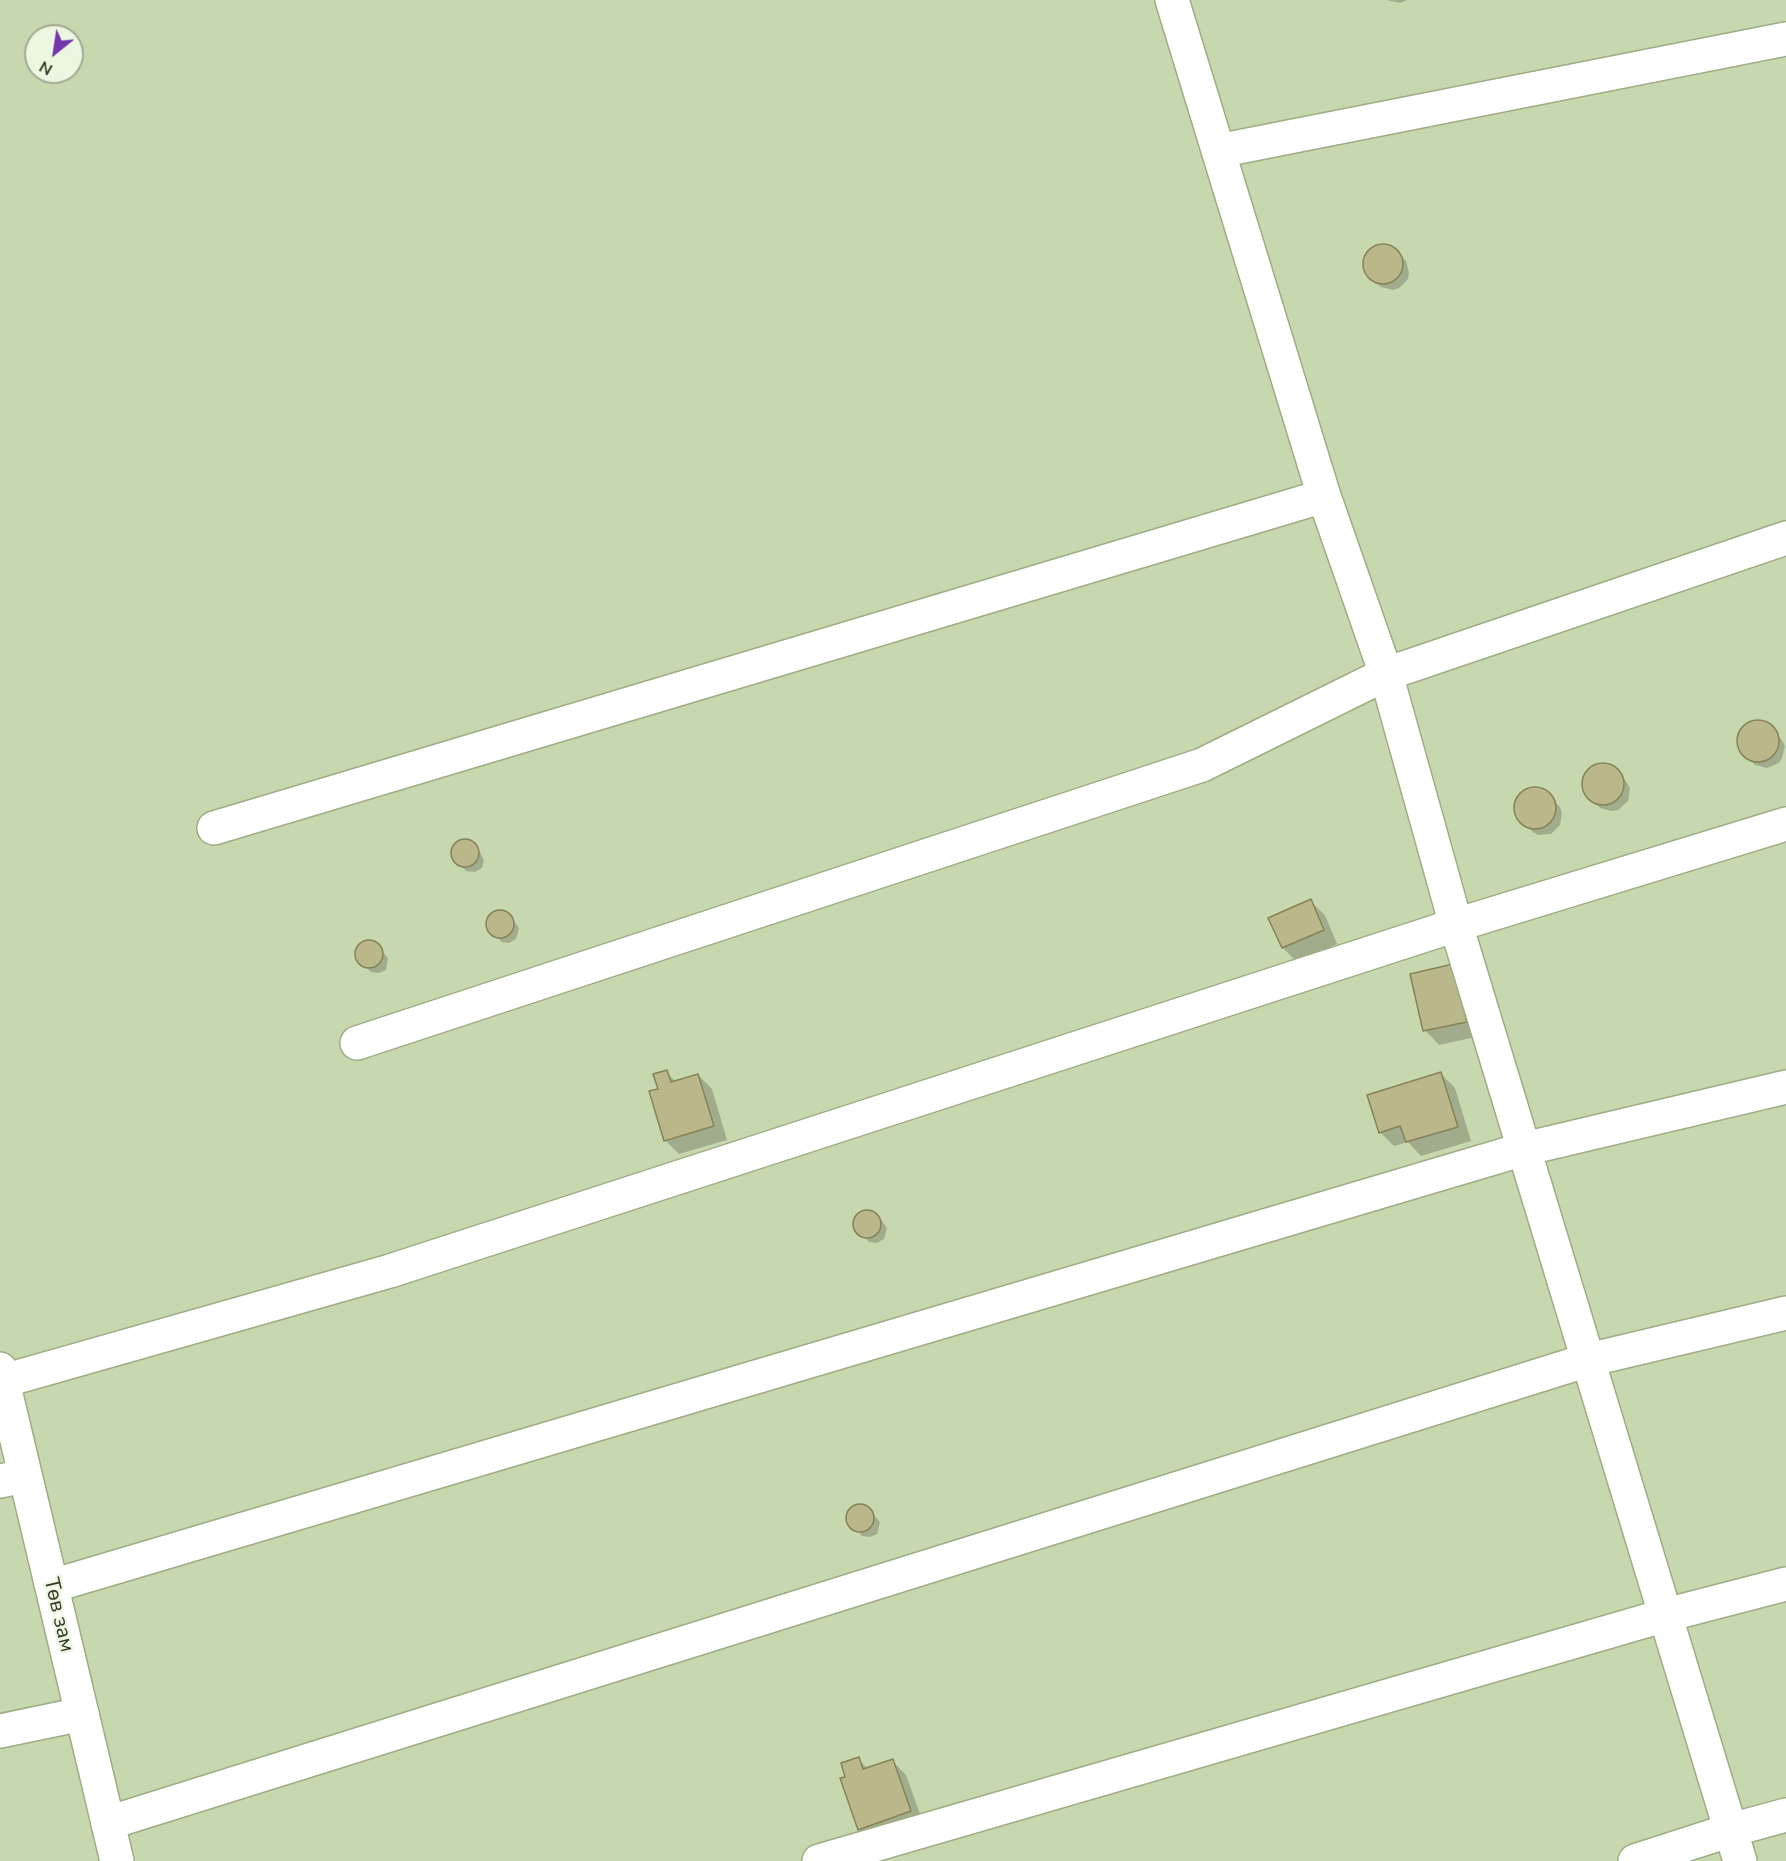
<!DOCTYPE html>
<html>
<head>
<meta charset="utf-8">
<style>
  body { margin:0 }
  #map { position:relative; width:1786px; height:1861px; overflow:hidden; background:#c8d8ae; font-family:"Nunito Sans",sans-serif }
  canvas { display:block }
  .north { position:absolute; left:24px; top:24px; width:60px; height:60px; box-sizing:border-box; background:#edf6e0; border:2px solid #a1aa96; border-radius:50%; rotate:210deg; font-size:16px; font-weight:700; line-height:24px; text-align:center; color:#303726 }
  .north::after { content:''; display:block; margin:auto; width:21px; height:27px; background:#7436ab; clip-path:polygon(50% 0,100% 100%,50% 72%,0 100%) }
</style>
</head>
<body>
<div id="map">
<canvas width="1786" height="1861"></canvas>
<div class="north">N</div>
</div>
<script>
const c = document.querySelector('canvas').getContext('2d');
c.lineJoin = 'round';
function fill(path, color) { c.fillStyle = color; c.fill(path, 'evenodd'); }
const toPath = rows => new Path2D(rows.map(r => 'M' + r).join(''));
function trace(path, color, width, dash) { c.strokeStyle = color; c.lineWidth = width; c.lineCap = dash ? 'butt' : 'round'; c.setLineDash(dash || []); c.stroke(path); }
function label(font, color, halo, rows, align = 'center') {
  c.font = font + ' "Nunito Sans",sans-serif'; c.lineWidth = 4.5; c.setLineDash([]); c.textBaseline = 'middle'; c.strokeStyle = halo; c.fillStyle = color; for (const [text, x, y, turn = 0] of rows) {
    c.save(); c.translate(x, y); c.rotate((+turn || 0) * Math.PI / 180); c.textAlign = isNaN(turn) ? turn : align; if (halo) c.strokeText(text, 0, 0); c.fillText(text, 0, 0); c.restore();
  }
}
fill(toPath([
  [1387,0,1407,0,1400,3],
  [1377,246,1389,246,1406,261,1409,273,1408,279,1399,288,1393,290,1381,287,1368,276,1364,265,1368,253],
  [1753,722,1765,723,1782,740,1785,746,1782,758,1779,763,1767,768,1755,765,1740,748,1739,735,1742,730],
  [1598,765,1604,765,1616,769,1623,777,1630,788,1628,801,1618,810,1612,811,1600,808,1585,791,1583,785,1587,772],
  [1530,789,1543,790,1560,807,1562,813,1560,825,1551,834,1538,835,1533,832,1517,815,1517,803,1519,797],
  [461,841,468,841,479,850,484,861,482,868,475,872,466,871,456,861,453,854,455,846],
  [1310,901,1325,915,1337,944,1297,962,1283,948],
  [495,912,504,912,514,921,519,928,516,939,509,943,502,942,488,928,489,917],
  [369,942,376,944,388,958,386,970,379,973,371,972,358,959,359,947],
  [1453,965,1480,1036,1439,1045,1425,1030],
  [666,1072,676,1082,698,1075,712,1089,727,1140,679,1154,665,1140,660,1090],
  [1441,1074,1455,1088,1471,1141,1421,1156,1408,1142,1394,1146,1380,1132],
  [863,1212,871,1212,882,1221,887,1228,884,1239,877,1243,869,1242,856,1228,857,1217],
  [860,1506,868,1508,880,1522,877,1534,870,1537,862,1536,848,1519,853,1508],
  [858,1759,868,1769,892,1761,906,1775,924,1825,874,1843,859,1829]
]), '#0003');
const building = toPath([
  '1363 264a20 20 0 1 1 40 0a20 20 0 1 1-40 0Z',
  '1737 741a21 21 0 1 1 42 0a21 21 0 1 1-42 0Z',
  '1582 784a21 21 0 1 1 42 0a21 21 0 1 1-42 0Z',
  '1514 808a21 21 0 1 1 42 0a21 21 0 1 1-42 0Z',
  '451 853a14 14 0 1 1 28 0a14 14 0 1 1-28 0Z',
  [1311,899,1324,930,1282,948,1268,918,1311,899],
  '486 924a14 14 0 1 1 28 0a14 14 0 1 1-28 0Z',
  '355 954a14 14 0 1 1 28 0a14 14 0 1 1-28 0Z',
  [1453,964,1467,1022,1423,1031,1410,974,1453,964],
  [667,1070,671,1082,698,1074,714,1126,664,1141,649,1091,658,1089,653,1074,667,1070],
  [1441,1072,1458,1127,1406,1142,1400,1126,1379,1133,1367,1095,1441,1072],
  '853 1224a14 14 0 1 1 28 0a14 14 0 1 1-28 0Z',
  '846 1518a14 14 0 1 1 28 0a14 14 0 1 1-28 0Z',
  [859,1757,863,1769,893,1759,911,1811,858,1830,840,1778,845,1777,841,1763,859,1757]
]);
fill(building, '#bab88b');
trace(building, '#868358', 1.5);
const minor = toPath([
  [1172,0,1324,496,1386,674,1456,925,1740,1861],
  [1218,151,1786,39],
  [214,828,1324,496],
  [357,1043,1202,765,1386,674,1786,538],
  [3,1381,390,1271,1456,925,1786,824],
  [0,1481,25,1476],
  [52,1586,1524,1149,1786,1087],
  [0,1731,82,1714],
  [108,1823,1588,1360,1786,1313],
  [819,1861,1666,1615,1786,1584],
  [1635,1861,1731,1830,1786,1815]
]);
const tertiary = toPath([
  [0,1369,117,1861]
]);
trace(minor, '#9ead84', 36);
trace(tertiary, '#9ead84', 36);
trace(minor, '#fff', 33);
trace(tertiary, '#fff', 33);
label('21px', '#303726', '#edf6e0', [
  ["Төв зам",58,1615,77]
]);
</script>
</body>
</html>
